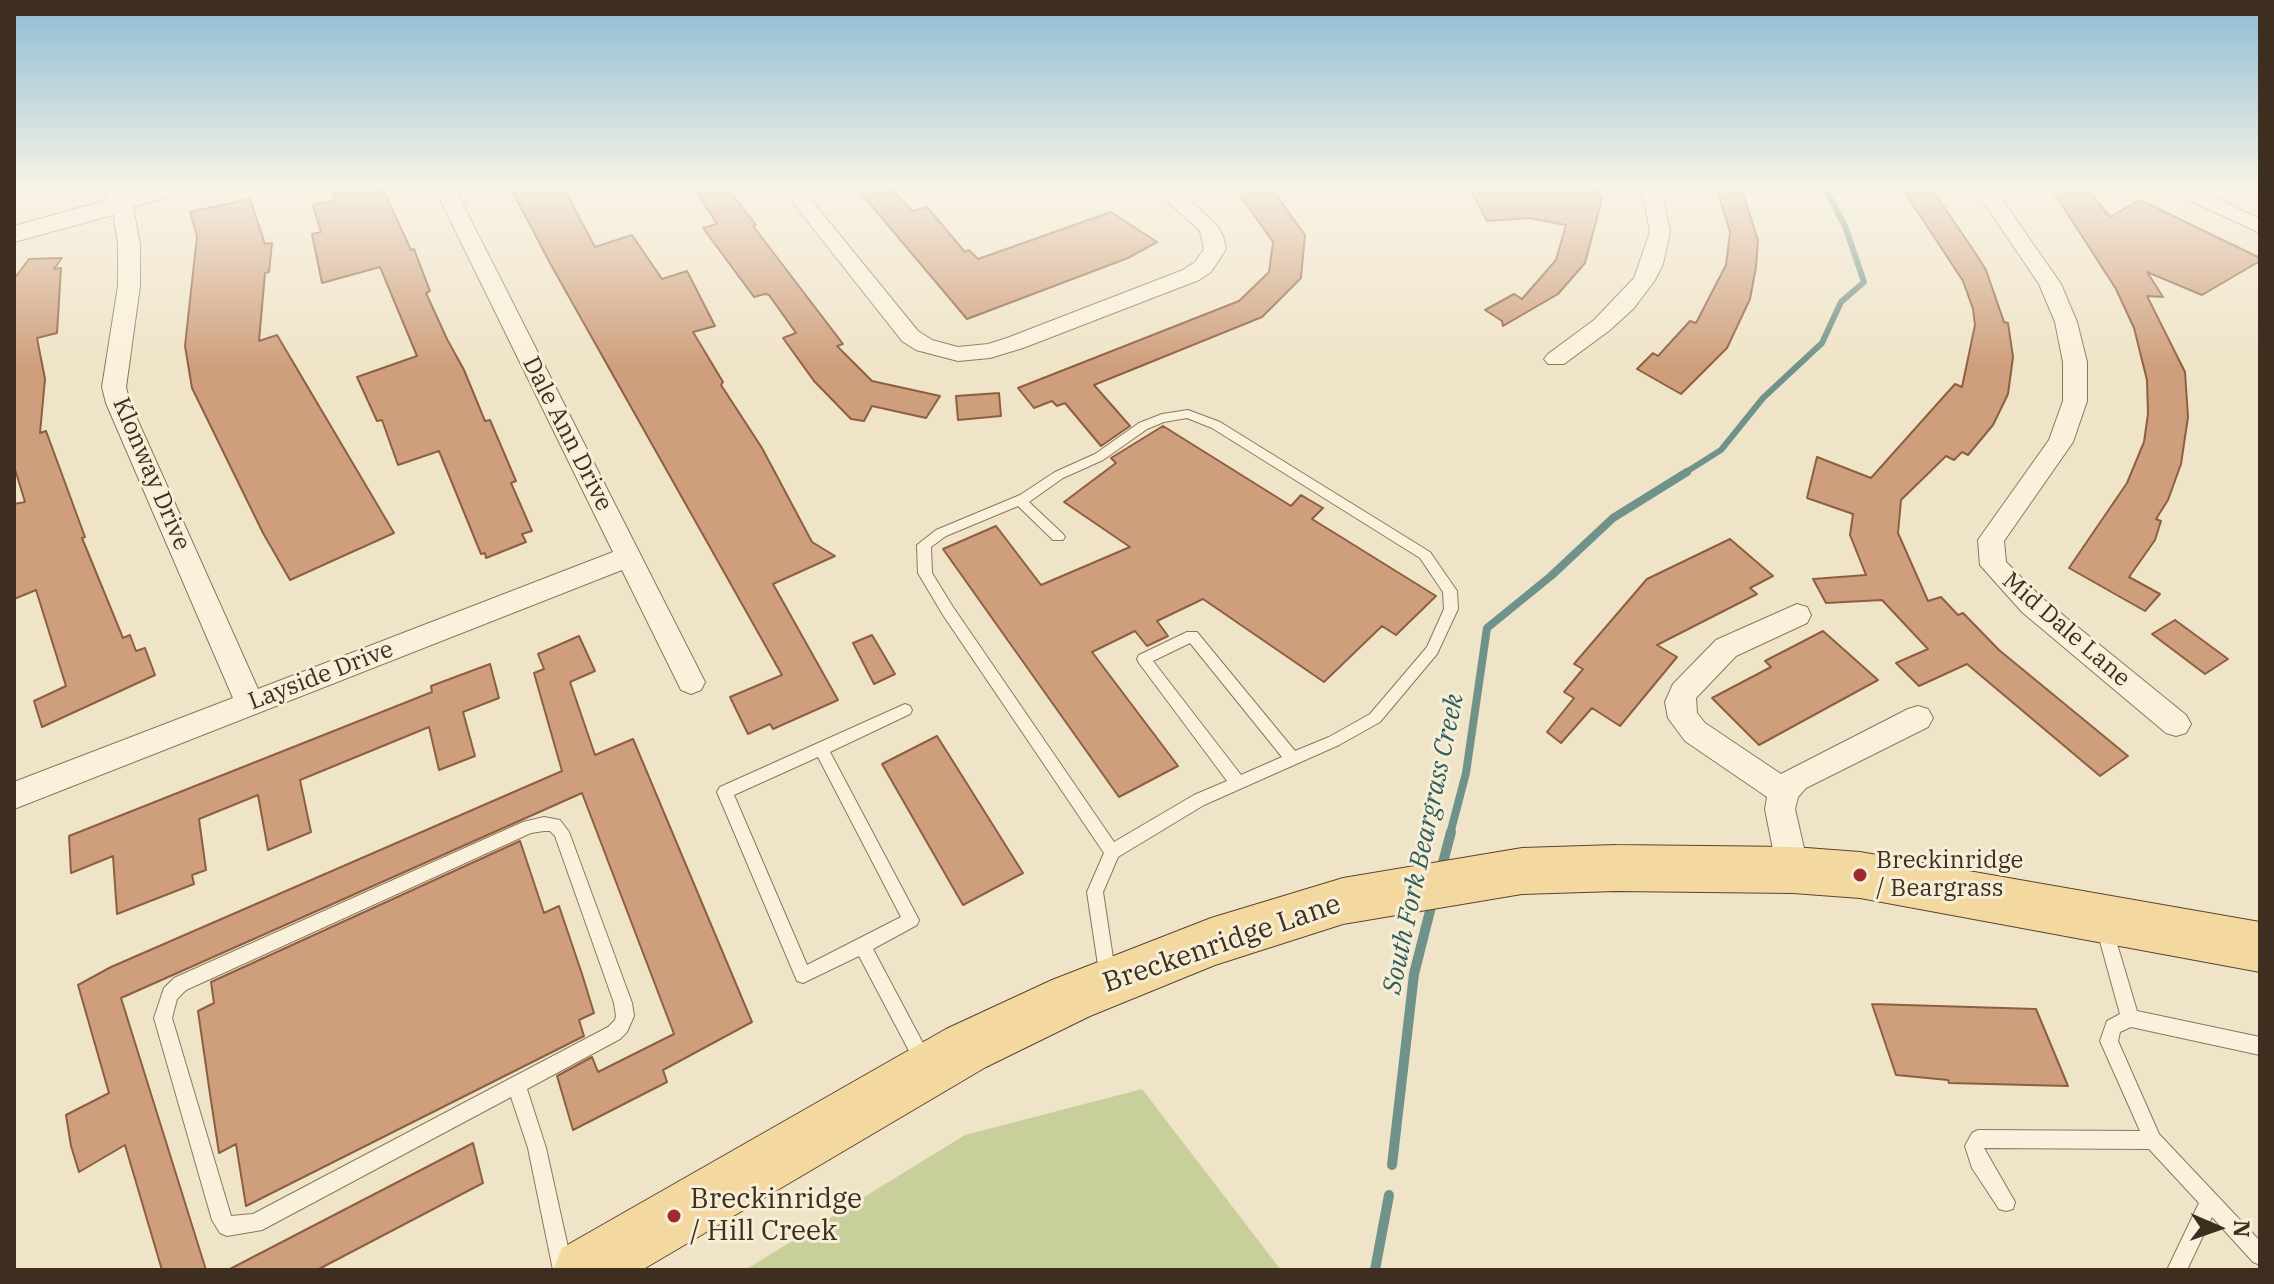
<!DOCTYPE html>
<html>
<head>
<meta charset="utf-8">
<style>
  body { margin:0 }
  #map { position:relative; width:2274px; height:1284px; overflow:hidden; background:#f0e4c8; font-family:"IBM Plex Serif",serif }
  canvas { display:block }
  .frame { position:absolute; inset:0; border:16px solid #3d2e20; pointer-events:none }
  .north { position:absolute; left:2178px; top:1188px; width:80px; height:80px; -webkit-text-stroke:6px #f7eed8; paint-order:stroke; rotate:92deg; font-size:22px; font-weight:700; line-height:32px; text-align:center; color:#3d2e20 }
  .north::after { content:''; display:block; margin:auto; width:28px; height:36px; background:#3d2e20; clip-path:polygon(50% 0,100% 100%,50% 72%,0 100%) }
</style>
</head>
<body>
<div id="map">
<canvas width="2274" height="1284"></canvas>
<div class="frame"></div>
<div class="north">N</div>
</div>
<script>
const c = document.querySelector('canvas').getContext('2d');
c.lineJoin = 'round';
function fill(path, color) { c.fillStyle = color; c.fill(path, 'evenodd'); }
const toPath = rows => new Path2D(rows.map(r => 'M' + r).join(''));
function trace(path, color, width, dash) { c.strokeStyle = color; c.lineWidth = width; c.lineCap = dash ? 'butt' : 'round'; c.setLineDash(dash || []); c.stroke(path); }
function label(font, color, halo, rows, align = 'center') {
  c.font = font + ' "IBM Plex Serif",serif'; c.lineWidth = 6; c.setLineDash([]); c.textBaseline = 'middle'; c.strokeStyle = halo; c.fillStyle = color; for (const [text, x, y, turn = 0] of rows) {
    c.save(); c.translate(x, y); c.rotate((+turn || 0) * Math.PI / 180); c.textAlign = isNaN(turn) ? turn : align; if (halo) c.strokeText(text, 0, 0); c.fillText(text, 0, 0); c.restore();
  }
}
fill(toPath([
  [1142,1089,1281,1270,745,1270,965,1135]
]), '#c9cf9b');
trace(toPath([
  [1683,474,1721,450,1763,398,1822,343,1841,302,1864,282,1845,226,1823,185]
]), '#6f938a', 6);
trace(toPath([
  [1450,834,1466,773,1487,628,1551,576,1613,518,1687,472]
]), '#6f938a', 8);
trace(toPath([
  [1441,870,1451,832],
  [1392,1165,1414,974,1433,899],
  [1375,1270,1389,1195]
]), '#6f938a', 10);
const building = toPath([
  [330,185,381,185,411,250,414,249,430,291,426,293,447,339,464,370,485,421,490,420,516,481,511,483,532,531,522,534,526,542,486,558,485,553,481,554,439,451,398,465,382,420,377,421,357,377,417,356,380,267,322,283,312,234,321,232,313,205,335,200,330,185],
  [509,185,562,185,595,247,632,235,662,279,687,271,715,326,693,332,723,382,721,385,762,448,812,542,835,556,773,584,838,700,773,729,770,724,748,734,730,697,782,675,551,265,509,185],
  [692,185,725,185,756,225,753,226,843,344,837,346,872,381,940,396,926,418,872,406,864,421,851,419,814,381,783,338,796,333,769,295,765,294,754,297,703,228,717,224,692,185],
  [854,185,889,185,912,211,927,207,965,252,969,250,978,259,1111,212,1157,242,1128,258,967,319,854,185],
  [1233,185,1269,185,1305,235,1301,278,1262,317,1094,385,1130,426,1101,446,1065,403,1057,406,1052,401,1034,408,1018,388,1239,301,1269,272,1273,242,1233,185],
  [1468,185,1596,185,1602,199,1585,263,1558,294,1503,326,1502,321,1485,310,1514,294,1522,299,1556,260,1566,225,1529,218,1487,221,1468,185],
  [1716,185,1740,185,1758,240,1756,267,1750,299,1727,348,1681,394,1637,369,1653,353,1658,356,1690,321,1696,323,1726,265,1730,232,1716,185],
  [1900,185,1929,185,1974,251,1986,270,2004,322,2008,323,2013,357,2008,394,1993,425,1968,455,1962,452,1954,460,1946,456,1901,500,1898,533,1928,601,1941,597,1958,615,1963,613,1999,650,2128,756,2100,776,1967,664,1919,686,1896,663,1928,649,1882,600,1826,603,1813,579,1866,575,1850,535,1853,514,1807,498,1817,457,1871,478,1955,384,1962,387,1975,325,1973,309,1963,281,1900,185],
  [2049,185,2084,185,2110,217,2140,200,2260,258,2260,261,2202,295,2147,272,2163,297,2147,296,2185,372,2188,417,2181,464,2168,500,2156,519,2161,521,2155,540,2129,577,2160,594,2145,611,2069,568,2127,483,2144,442,2148,414,2147,380,2134,328,2116,289,2049,185],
  [250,199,265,244,272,243,269,272,265,273,259,341,277,335,394,533,290,580,263,533,192,388,185,346,197,236,190,212,250,199],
  [62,258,54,269,61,268,57,333,37,338,45,379,40,433,46,431,85,537,82,538,123,638,130,635,136,651,145,648,155,675,42,727,34,701,66,686,36,590,14,599,14,504,25,502,14,466,14,279,29,259,62,258],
  [999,393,1001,416,958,420,956,396,999,393],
  [1163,426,1291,506,1301,495,1323,508,1312,519,1436,596,1396,635,1382,626,1324,682,1203,599,1157,621,1168,636,1147,646,1135,631,1092,652,1178,766,1119,797,943,549,996,526,1041,585,1130,547,1064,502,1116,463,1111,458,1163,426],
  [1730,539,1773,576,1750,588,1757,594,1657,645,1677,657,1620,726,1592,708,1561,743,1547,732,1574,698,1564,692,1583,669,1574,664,1647,579,1730,539],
  [2175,620,2228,659,2205,674,2152,634,2175,620],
  [1823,631,1878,680,1759,745,1712,698,1771,667,1765,661,1823,631],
  [872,635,895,674,874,684,853,643,872,635],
  [579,636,595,671,570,682,595,755,633,739,752,1022,663,1070,667,1082,573,1130,557,1076,592,1057,598,1072,674,1034,582,793,121,998,206,1270,162,1270,125,1145,79,1172,71,1146,66,1115,109,1093,78,985,111,967,562,771,534,673,544,669,538,654,579,636],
  [490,664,499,698,463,712,475,756,439,770,429,727,300,780,311,832,268,850,258,795,199,819,206,870,192,875,194,884,117,914,113,856,71,873,69,836,432,692,431,686,490,664],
  [937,736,1023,873,963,905,882,764,937,736],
  [520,841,544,913,559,906,582,974,594,1013,579,1020,584,1036,246,1206,236,1144,219,1153,210,1094,198,1011,214,1003,211,982,520,841],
  [1872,1004,2036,1009,2068,1086,1949,1083,1948,1080,1896,1075,1872,1004],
  [473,1143,483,1183,317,1270,228,1270,473,1143]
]);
fill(building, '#cf9f7d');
trace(building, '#8d5f41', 2);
const service = toPath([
  [1188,410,1220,422,1430,552,1457,591,1458,609,1437,654,1380,722,1339,745,1204,805,1118,857,1103,892,1116,978,1114,984,1108,986,1102,984,1100,978,1087,892,1104,853,943,615,918,573,917,545,936,530,1020,495,1055,472,1095,454,1139,423,1162,414,1188,410],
  [1187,418,1212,428,1420,558,1443,592,1444,609,1427,647,1370,714,1329,737,1295,751,1197,632,1187,632,1139,655,1137,659,1139,663,1227,781,1194,795,1114,842,953,607,932,573,931,547,946,536,1018,506,1053,540,1063,540,1065,537,1063,534,1029,502,1063,478,1103,460,1147,429,1164,422,1187,418],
  [1190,643,1282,757,1241,775,1153,661,1190,643],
  [905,704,910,706,912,710,910,714,830,752,919,920,917,925,873,949,933,1062,930,1068,924,1071,918,1068,859,956,803,983,797,981,717,792,720,787,905,704],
  [818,757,901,917,807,965,734,795,818,757],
  [544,817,560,820,569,832,632,1003,634,1016,627,1032,620,1039,527,1089,546,1148,573,1270,553,1270,528,1148,511,1097,262,1230,227,1236,220,1233,212,1220,154,1018,164,988,174,978,523,822,544,817],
  [544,831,550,831,555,836,614,1003,616,1016,615,1020,608,1027,253,1214,231,1216,172,1018,177,999,186,990,531,833,544,831],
  [2104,919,2110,922,2112,927,2137,1011,2260,1037,2260,1055,2131,1027,2120,1032,2118,1041,2159,1134,2260,1241,2260,1265,2253,1262,2212,1217,2187,1270,2167,1270,2199,1203,2149,1149,1984,1148,2015,1202,2013,1209,2006,1211,1999,1209,1972,1168,1965,1146,1972,1133,1978,1130,2140,1131,2100,1041,2107,1021,2120,1014,2096,927,2098,922,2104,919]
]);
const minor = toPath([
  [167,185,199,185,196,189,133,207,140,244,140,286,126,387,130,403,258,689,613,552,433,185,453,185,705,682,701,690,691,694,681,690,622,570,14,809,14,782,233,698,106,403,102,387,118,286,118,244,112,204,115,200,167,185],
  [779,185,799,185,918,331,932,340,958,347,988,344,1007,338,1183,270,1195,262,1204,249,1200,231,1150,185,1172,185,1216,224,1223,236,1226,249,1211,272,1199,280,1023,348,990,358,958,361,916,350,902,341,779,185],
  [1641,185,1661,185,1670,232,1663,264,1655,280,1634,308,1610,330,1564,364,1548,364,1544,359,1548,354,1594,320,1634,278,1650,232,1641,185],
  [1972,185,1992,185,2061,284,2077,322,2087,362,2087,401,2073,442,2004,541,2006,562,2042,598,2186,715,2191,724,2186,733,2176,736,2166,733,2022,612,1980,565,1978,540,2049,440,2063,401,2063,362,2055,322,2039,284,1972,185],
  [2162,185,2188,185,2260,219,2260,233,2165,189,2162,185],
  [1797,604,1807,607,1811,615,1807,623,1736,656,1696,698,1697,713,1705,723,1781,774,1908,709,1918,706,1928,709,1933,718,1928,727,1806,788,1798,797,1795,809,1809,870,1804,880,1793,884,1782,880,1777,870,1765,809,1767,797,1685,741,1668,718,1665,702,1673,684,1716,640,1797,604]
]);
const tertiary = toPath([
  [105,185,131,185,135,204,131,210,14,242,14,226,108,200,105,185]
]);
const primary = toPath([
  [1616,845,1793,847,1860,852,2260,922,2260,972,1860,898,1793,893,1616,891,1522,894,1343,924,1215,965,1090,1016,986,1067,642,1270,553,1270,562,1248,946,1029,1052,980,1211,918,1343,878,1522,848,1616,845]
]);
trace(service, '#8d765c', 2);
trace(minor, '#8d765c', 2);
trace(tertiary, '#8d765c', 2);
trace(primary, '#5b4430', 2);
fill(service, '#faf1dc');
fill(minor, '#faf1dc');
fill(tertiary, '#faf1dc');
fill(primary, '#f3d9a0');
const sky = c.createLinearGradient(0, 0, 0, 365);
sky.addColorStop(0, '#8fbad6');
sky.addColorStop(0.51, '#f8f3e6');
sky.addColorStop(1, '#f8f3e600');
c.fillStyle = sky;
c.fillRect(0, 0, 2274, 365);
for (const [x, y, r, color] of [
  [1860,875,8,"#9e2a2b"],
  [674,1216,8,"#9e2a2b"]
]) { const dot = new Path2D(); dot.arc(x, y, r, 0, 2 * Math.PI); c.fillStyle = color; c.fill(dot); trace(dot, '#f7eed8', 3); }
label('24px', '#3d2e20', '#f7eed8', [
  ["Dale Ann Drive",567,434,63],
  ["Klonway Drive",151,474,67],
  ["Mid Dale Lane",2066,630,41],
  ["Layside Drive",321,676,-21]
]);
label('24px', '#3d2e20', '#f7eed8', [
  ["Breckinridge",1876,861],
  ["/ Beargrass",1876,889]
], 'left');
label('italic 26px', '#2f5d5a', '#f7eed8', [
  ["South Fork Beargrass Creek",1424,844,-78]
]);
label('28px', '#3d2e20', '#f7eed8', [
  ["Breckenridge Lane",1222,944,-19]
]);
label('28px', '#3d2e20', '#f7eed8', [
  ["Breckinridge",690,1200],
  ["/ Hill Creek",690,1232]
], 'left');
</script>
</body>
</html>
